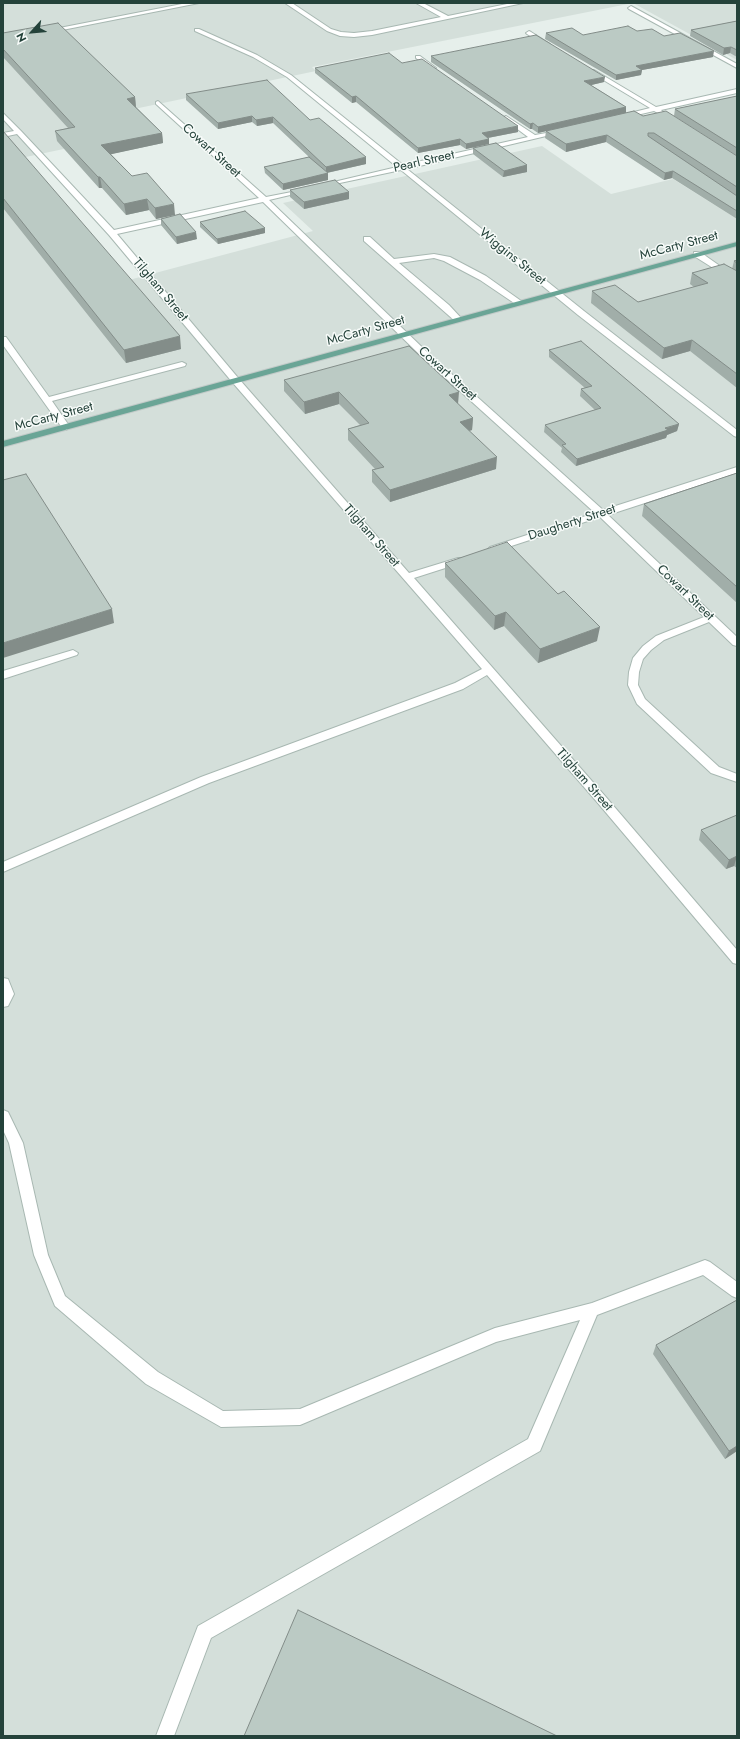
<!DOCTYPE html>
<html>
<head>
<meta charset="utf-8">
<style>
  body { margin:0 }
  #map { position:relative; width:740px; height:1739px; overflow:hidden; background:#e6efeb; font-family:Jost,sans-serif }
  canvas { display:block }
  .frame { position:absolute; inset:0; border:4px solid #24423a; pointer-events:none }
  .north { position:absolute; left:12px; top:12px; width:40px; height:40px; -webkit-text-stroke:3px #f7fbf9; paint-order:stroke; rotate:243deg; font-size:11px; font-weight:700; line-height:16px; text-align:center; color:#24423a }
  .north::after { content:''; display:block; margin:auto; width:14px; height:18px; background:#24423a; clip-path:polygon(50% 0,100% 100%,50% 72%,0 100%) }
</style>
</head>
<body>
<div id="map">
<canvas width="740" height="1739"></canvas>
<div class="frame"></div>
<div class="north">N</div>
</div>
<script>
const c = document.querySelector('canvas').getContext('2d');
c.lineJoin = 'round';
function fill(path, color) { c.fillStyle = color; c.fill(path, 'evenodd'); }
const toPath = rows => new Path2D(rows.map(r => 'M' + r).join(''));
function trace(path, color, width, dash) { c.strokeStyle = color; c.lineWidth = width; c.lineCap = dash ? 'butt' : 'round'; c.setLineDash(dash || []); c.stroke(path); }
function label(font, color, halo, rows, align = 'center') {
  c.font = font + ' Jost,sans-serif'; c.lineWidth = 3; c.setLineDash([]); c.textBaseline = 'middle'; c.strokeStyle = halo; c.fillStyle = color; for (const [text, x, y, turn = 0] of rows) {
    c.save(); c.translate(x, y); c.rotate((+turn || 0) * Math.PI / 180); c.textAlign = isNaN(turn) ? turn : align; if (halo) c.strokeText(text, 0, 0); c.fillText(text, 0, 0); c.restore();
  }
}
fill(toPath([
  [3,3,737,3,737,60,633,3,312,67,316,71,91,118,111,139,21,158,129,280,313,231,283,203,542,146,611,194,673,179,737,219,737,1736,3,1736]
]), '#d4dfda');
const minor = toPath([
  [187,3,199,3,47,33,44,31,187,3],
  [285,3,292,3,331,29,341,32,354,33,372,31,441,17,416,3,423,3,448,16,512,3,523,3,372,35,354,37,340,36,327,31,285,3],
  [631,6,737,64,737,68,629,9,628,8,631,6],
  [195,29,199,29,257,55,291,75,403,165,528,137,504,119,504,117,506,116,535,135,563,130,563,132,407,169,584,311,737,430,737,437,734,436,578,315,401,170,321,187,321,185,397,167,287,77,253,57,195,31,195,29],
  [529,31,531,32,550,44,545,45,527,34,526,33,529,31],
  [416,56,420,56,436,68,431,69,416,58,416,56],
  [590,70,594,70,656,107,737,89,737,93,661,110,663,112,660,114,654,111,624,118,622,117,622,115,650,108,590,72,590,70],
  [158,101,266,197,307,189,307,191,269,200,426,351,603,510,737,467,737,473,608,515,737,637,737,646,733,645,709,622,664,640,651,650,643,659,639,672,638,685,645,699,719,767,737,774,737,782,711,773,637,704,628,685,629,672,633,658,643,646,656,636,704,617,600,517,496,551,490,551,488,549,490,547,595,513,420,355,263,202,117,234,239,379,409,573,458,558,464,558,466,560,464,562,414,578,605,796,737,950,737,964,733,963,597,802,487,675,463,689,209,783,3,872,3,862,201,777,455,683,482,669,233,383,109,235,17,134,3,137,3,133,14,131,3,119,3,113,21,131,114,230,259,198,156,104,156,102,158,101],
  [364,237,370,237,394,259,434,254,450,257,486,276,524,303,520,305,517,305,480,280,444,261,434,258,399,263,449,305,462,319,461,321,455,321,364,241,364,237],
  [694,252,700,252,737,278,737,283,694,256,694,252],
  [3,337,6,337,49,397,182,362,186,364,185,366,52,401,70,427,66,430,63,429,3,345,3,337],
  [73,650,78,653,77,655,3,679,3,671,73,650],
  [3,978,8,979,14,994,8,1006,3,1007,3,978],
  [3,1110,8,1112,23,1143,48,1255,65,1296,158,1372,223,1411,300,1409,495,1328,592,1303,705,1260,710,1262,737,1282,737,1298,732,1296,703,1275,597,1315,540,1451,211,1638,174,1736,156,1736,198,1626,528,1439,580,1320,496,1342,300,1425,221,1427,146,1384,55,1306,34,1255,9,1143,3,1130,3,1110]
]);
const major = toPath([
  [737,242,737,246,3,447,3,441,737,242]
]);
trace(minor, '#a8b8b2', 2);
trace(major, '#c2cac8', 2);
fill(minor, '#fff');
fill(major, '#6aa596');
fill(toPath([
  [737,21,737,57,730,53,723,55,690,36,691,30],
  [637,31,664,36,713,57,642,70,641,75,616,80,545,39,546,33,583,35],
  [3,33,135,97,136,107,162,133,163,143,111,154,132,176,175,215,156,219,149,210,126,215,102,188,99,188,57,141,55,131,68,128,3,57],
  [431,56,604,82,591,85,626,107,626,113,643,116,737,156,737,219,672,178,664,180,606,142,566,152,545,138,546,131,538,133,532,129,530,129,431,62],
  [402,63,518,132,488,138,489,139,489,144,466,149,460,145,418,153,356,102,352,103,315,73,315,68],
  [186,94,310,120,366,164,327,173,328,180,283,190,265,173,264,167,309,157,273,123,257,126,252,122,218,129,186,100],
  [737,96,737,156,674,116,675,109],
  [3,131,181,349,126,363,3,208],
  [473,148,527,165,527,172,503,177,473,154],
  [290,190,349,192,349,199,304,209,290,197],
  [161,219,197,239,177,244,161,225],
  [200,222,265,228,265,233,218,244,200,227],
  [737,260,737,388,690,351,662,359,591,303,592,291,638,302,694,287,690,284,692,273,732,269,734,261],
  [549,350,679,424,677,431,667,435,666,438,576,466,561,452,562,448,544,432,545,425,595,410,580,396,581,389,585,388,549,357],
  [284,380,458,404,473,418,472,430,469,431,496,469,390,502,372,482,372,470,375,469,348,440,348,429,360,425,339,404,305,414,284,391],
  [737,473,737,603,642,516,644,504],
  [445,563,597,641,538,663,504,626,494,630,445,577],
  [737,815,737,868,734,866,726,869,699,840,701,830],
  [737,1300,737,1451,725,1459,653,1354,656,1345]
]), '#a1aea9');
fill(toPath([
  [731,47,730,53,723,55,724,48],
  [714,51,713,57,642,70,641,75,616,80,616,75,636,66],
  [605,77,604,82,583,87,584,81],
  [356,96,356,102,352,103,352,97],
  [135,97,136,108,127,99],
  [626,107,626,113,538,133,538,127],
  [252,116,252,122,218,129,218,123],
  [273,117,273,123,257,126,256,120],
  [533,123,532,129,530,129,530,124],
  [518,126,518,132,482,139,482,133],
  [162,133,163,143,103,156,101,145],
  [607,135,606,142,566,152,566,144],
  [460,139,460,145,418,153,418,148],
  [489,139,489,144,466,149,466,144],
  [366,157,366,164,326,173,326,167],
  [527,165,527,172,503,177,504,171],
  [673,171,672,178,664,180,665,173],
  [328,173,328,180,283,190,283,184],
  [98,177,100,177,102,188,99,188],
  [349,192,349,199,304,209,304,202],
  [147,199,149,210,126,215,124,204],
  [174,204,175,215,156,219,155,208],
  [265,228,265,233,218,244,217,239],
  [196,232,197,239,177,244,176,237],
  [180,336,181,349,126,363,124,350],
  [692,340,690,351,662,359,664,348],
  [339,392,339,404,305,414,304,402],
  [459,392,458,404,448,406,449,395],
  [473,418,472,430,459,434,460,422],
  [679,424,677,431,667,435,666,438,576,466,577,459],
  [497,457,496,469,390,502,390,490],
  [112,609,114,623,3,658,3,643],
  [506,612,504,626,494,630,495,616],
  [600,627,597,641,538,663,540,649],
  [737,856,734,866,726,869,729,860],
  [737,1446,737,1451,725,1459,729,1451]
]), '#838d89');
const building = toPath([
  [737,21,737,50,731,47,724,48,691,30,737,21],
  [58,23,135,97,127,99,162,133,101,145,132,176,147,173,174,204,155,208,147,199,124,204,100,177,98,177,55,131,75,127,3,49,3,33,58,23],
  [628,26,637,31,652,29,664,36,680,33,714,51,636,66,642,70,616,75,546,33,572,28,583,35,628,26],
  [536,35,605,77,584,81,626,107,538,127,533,123,530,124,431,56,536,35],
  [389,53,402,63,422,59,518,126,482,133,489,139,466,144,460,139,418,148,356,96,352,97,315,68,389,53],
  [267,80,310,120,319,118,366,157,326,167,273,117,256,120,252,116,218,123,186,94,267,80],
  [737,96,737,148,675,109,737,96],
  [634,111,643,116,666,111,737,156,737,187,654,133,648,133,648,136,737,196,737,211,673,171,665,173,607,135,566,144,546,131,634,111],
  [3,131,180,336,124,350,3,198,3,131],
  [496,143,527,165,504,171,473,148,496,143],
  [309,157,328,173,283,184,264,167,309,157],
  [335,180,349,192,304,202,290,190,335,180],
  [245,211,265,228,217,239,200,222,245,211],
  [180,214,196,232,176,237,161,219,180,214],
  [737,260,737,263,734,261,737,260],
  [724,264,737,271,737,374,692,340,664,348,592,291,615,285,638,302,708,283,692,273,724,264],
  [581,341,679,424,665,428,668,430,577,459,562,445,566,444,545,425,601,408,581,389,592,386,549,350,581,341],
  [409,346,459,392,449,395,473,418,460,422,497,457,390,490,372,470,384,467,348,429,369,423,339,392,304,402,284,380,409,346],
  [737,473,737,587,644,504,737,473],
  [26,474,112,609,3,643,3,480,26,474],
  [507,542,558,594,564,591,600,627,540,649,506,612,495,616,445,563,507,542],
  [737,815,737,856,729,860,701,830,737,815],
  [737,1300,737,1446,729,1451,656,1345,737,1300],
  [298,1610,557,1736,244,1736,298,1610]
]);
fill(building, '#bbcac4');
trace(building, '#838d89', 1);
label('13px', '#24423a', '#f7fbf9', [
  ["Cowart Street",211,151,42],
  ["Pearl Street",424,162,-13],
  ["McCarty Street",679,246,-15],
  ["Wiggins Street",512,257,39],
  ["Tilgham Street",160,290,50],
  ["McCarty Street",366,331,-16],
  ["Cowart Street",447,374,42],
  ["McCarty Street",54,417,-15],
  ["Daugherty Street",572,523,-18],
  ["Tilgham Street",371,536,49],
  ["Cowart Street",685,593,44],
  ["Tilgham Street",584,780,49]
]);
</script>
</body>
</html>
